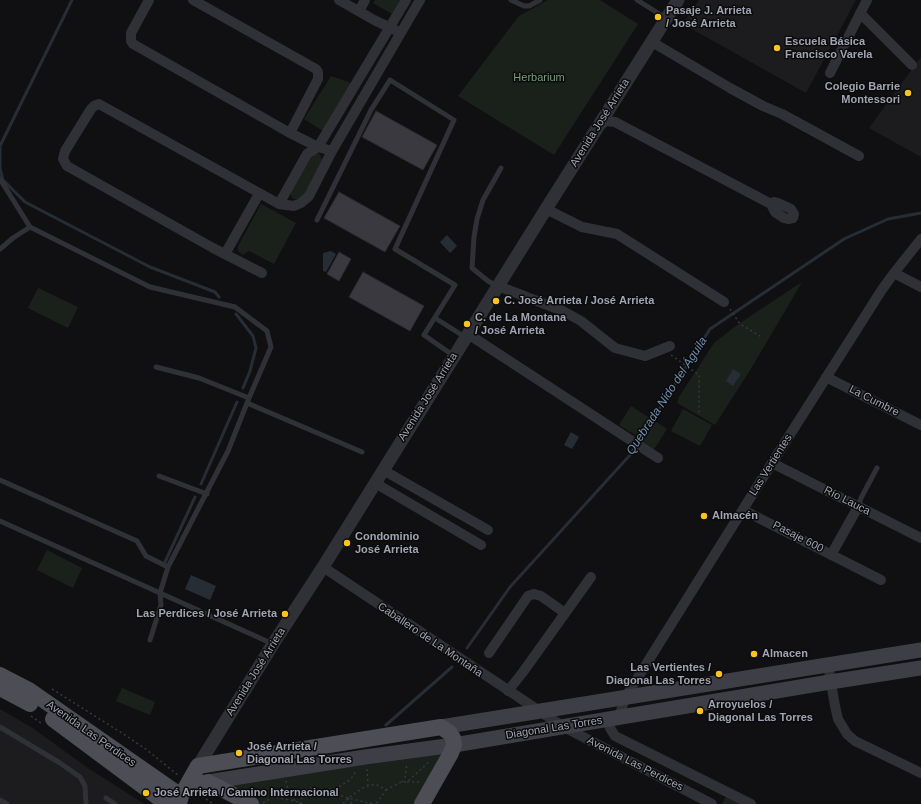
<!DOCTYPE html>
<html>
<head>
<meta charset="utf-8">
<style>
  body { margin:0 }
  canvas { display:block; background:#100f11 }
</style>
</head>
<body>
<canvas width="921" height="804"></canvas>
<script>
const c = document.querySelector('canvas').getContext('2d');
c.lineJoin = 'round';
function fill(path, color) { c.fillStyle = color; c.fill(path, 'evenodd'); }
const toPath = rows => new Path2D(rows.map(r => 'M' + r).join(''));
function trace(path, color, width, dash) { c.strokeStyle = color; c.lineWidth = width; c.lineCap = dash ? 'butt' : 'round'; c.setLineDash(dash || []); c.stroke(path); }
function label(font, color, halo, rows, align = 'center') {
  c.font = font + ' Arial,sans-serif'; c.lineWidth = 3; c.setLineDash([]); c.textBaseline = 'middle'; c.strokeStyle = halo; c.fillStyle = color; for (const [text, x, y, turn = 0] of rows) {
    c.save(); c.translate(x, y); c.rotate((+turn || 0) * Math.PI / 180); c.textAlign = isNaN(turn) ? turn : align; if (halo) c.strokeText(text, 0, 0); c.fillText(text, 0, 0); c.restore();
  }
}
fill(toPath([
  [699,0,856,0,806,93,683,24],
  [921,57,921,157,869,128],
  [0,709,34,729,88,768,144,804,0,804]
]), '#1c1b1e');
fill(toPath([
  [375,0,400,0,392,14,373,3],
  [548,0,600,0,638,24,554,155,458,96,519,16],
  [331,76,351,83,323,131,304,119],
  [313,153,320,154,322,160,306,195,301,200,293,199,289,192],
  [261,204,296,223,274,264,249,251,243,255,238,251,238,246],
  [802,282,752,367,715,425,677,403,679,397,714,343,737,325],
  [38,288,78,307,68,328,28,308],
  [631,406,667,429,653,451,646,446,637,436,619,425],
  [683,409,712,425,700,446,671,431],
  [47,550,82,568,73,588,37,570],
  [122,688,155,702,150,715,116,701],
  [452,749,420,804,260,804,222,785],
  [726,796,741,804,722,804]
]), '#1a211b');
fill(toPath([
  [447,235,457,246,450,253,440,242],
  [331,251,336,254,326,272,323,271,323,253],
  [733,369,741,374,733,386,726,381],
  [571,432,579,437,572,449,564,445],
  [191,575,216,586,210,600,185,589]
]), '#262d35');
trace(toPath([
  [72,0,0,146,0,169,3,180,25,202,150,267,215,292,219,297],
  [236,314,253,336,256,348,250,371,243,388],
  [201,484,237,402],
  [165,562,195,497],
  [467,648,510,587,630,455,710,329,844,239,888,219,921,213],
  [386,725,452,667]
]), '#262d35', 3);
const building = toPath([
  [376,111,437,145,423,170,362,137,376,111],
  [339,192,400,226,385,252,324,218,339,192],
  [339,252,351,259,339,281,327,274,339,252],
  [363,272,424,306,410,331,349,297,363,272]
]);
fill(building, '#3a393f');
trace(building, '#2a292d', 1);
trace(toPath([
  [730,309,740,324,760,336],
  [671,355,699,375,699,414],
  [52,689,125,735,147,750,179,776],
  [31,716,41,723],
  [367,769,368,785],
  [286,781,288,790,295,801],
  [402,782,405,777,407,763],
  [407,782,419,782],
  [386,790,401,782,407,782,430,761],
  [327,791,348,798,373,804],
  [202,796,213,804],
  [348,798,352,804],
  [263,803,273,797,295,801,302,804],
  [300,804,304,792,308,788,326,790,339,787,351,779,356,771],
  [343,804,348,798,364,787,372,785,377,785,386,790,376,804]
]), '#36383d', 1.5, [2, 3]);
trace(toPath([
  [511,0,524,6,529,6,540,0],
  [637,0,666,18],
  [0,179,30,227,150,287,235,307,267,331,271,347,249,398,228,451,168,567,160,593,273,644],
  [317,220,371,110,390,80,454,120,395,249,455,285,424,335,454,356],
  [0,249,13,238,30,227],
  [497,286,488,281,472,268,474,237,477,219,483,200,501,168],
  [435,318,465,337],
  [156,367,199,378,249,398],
  [247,403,362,452],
  [159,476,207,494],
  [0,480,137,541,146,556,168,567],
  [858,507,861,498,877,468],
  [0,521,160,593,161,605,150,640],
  [0,727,60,763,80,777,85,786,86,804],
  [106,798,115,804],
  [0,800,7,804]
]), '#303136', 5);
trace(toPath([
  [149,0,131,33,131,41,133,44,290,133,318,147,332,151],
  [193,0,316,69,318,72,318,79,290,133],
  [339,0,374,20,395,30],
  [359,11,365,0],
  [860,13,912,65],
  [652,42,730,88,763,106,782,114,859,156],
  [830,73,867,0],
  [598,127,606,121,615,122,771,204,775,212,784,218,788,219,793,218,794,214,791,209,778,203,774,202,771,204],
  [279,204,307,154,318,147,406,0],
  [546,209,582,227,617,234,724,302],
  [225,254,259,194],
  [262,273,213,248,67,166,63,159,65,151,91,109,94,106,99,104,279,204,294,206,301,203,309,196,332,151,420,0],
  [894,273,921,287],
  [498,286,563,311,581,321,615,348,645,356,670,346],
  [468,334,658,458],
  [826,377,921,425],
  [772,463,921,538],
  [383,470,488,530],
  [375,483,481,545],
  [743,510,881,580],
  [831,555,858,507],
  [323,567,562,726,712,804],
  [489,653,528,596,534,594,541,596,565,613],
  [828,665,835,706,838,719,847,734,855,741,921,773],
  [508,691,523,672,591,577],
  [619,717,625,698,772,463,881,291,894,273,921,239],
  [608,719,610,728,615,736,751,804]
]), '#303136', 10);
trace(toPath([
  [198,766,273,644,323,567,546,209,678,0]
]), '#303136', 13);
trace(toPath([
  [441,727,921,650],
  [208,782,365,757,454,745,830,682,921,668]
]), '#3e3f46', 15);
trace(toPath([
  [0,675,29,690,181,796],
  [0,688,30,704],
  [53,719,167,804],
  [187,786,208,782,251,804],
  [179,804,181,796,198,766,441,727,450,733,453,738,454,745,451,753,422,804]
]), '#4c4d55', 16);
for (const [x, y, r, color] of [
  [658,17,4,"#fac31e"],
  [777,48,4,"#fac31e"],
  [908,93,4,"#fac31e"],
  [496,301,4,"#fac31e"],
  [467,324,4,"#fac31e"],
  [704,516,4,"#fac31e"],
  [347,543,4,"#fac31e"],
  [285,614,4,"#fac31e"],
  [754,654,4,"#fac31e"],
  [719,674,4,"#fac31e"],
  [700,711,4,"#fac31e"],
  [239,753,4,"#fac31e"],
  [146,793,4,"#fac31e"]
]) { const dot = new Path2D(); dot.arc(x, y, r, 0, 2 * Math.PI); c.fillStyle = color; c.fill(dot); trace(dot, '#0b0b0c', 1.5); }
label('bold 11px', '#a0a4b3', '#0b0b0c', [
  ["Pasaje J. Arrieta",666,11],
  ["/ José Arrieta",666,24],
  ["Escuela Básica",785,42],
  ["Francisco Varela",785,55],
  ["Colegio Barrie",900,87,"right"],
  ["Montessori",900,100,"right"],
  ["C. José Arrieta / José Arrieta",504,301],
  ["C. de La Montana",475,318],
  ["/ José Arrieta",475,331],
  ["Almacén",712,516],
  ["Condominio",355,537],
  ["José Arrieta",355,550],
  ["Las Perdices / José Arrieta",277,614,"right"],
  ["Almacen",762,654],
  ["Las Vertientes /",711,668,"right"],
  ["Diagonal Las Torres",711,681,"right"],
  ["Arroyuelos /",708,705],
  ["Diagonal Las Torres",708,718],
  ["José Arrieta /",247,747],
  ["Diagonal Las Torres",247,760],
  ["José Arrieta / Camino Internacional",154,793]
], 'left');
label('11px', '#759f7b', '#0b0b0c', [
  ["Herbarium",539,78]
]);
label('11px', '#a0a4b3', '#0b0b0c', [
  ["Avenida José Arrieta",600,123,-58],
  ["Avenida José Arrieta",428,397,-58],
  ["La Cumbre",874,401,27],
  ["Las Vertientes",771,465,-58],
  ["Río Lauca",847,501,27],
  ["Pasaje 600",798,537,27],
  ["Caballero de La Montaña",430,640,34],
  ["Avenida José Arrieta",256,672,-58],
  ["Diagonal Las Torres",554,728,-9],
  ["Avenida Las Perdices",91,734,35],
  ["Avenida Las Perdices",635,764,27]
]);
label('italic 12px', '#748fb0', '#0b0b0c', [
  ["Quebrada Nido del Águila",667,396,-57]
]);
</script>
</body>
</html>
